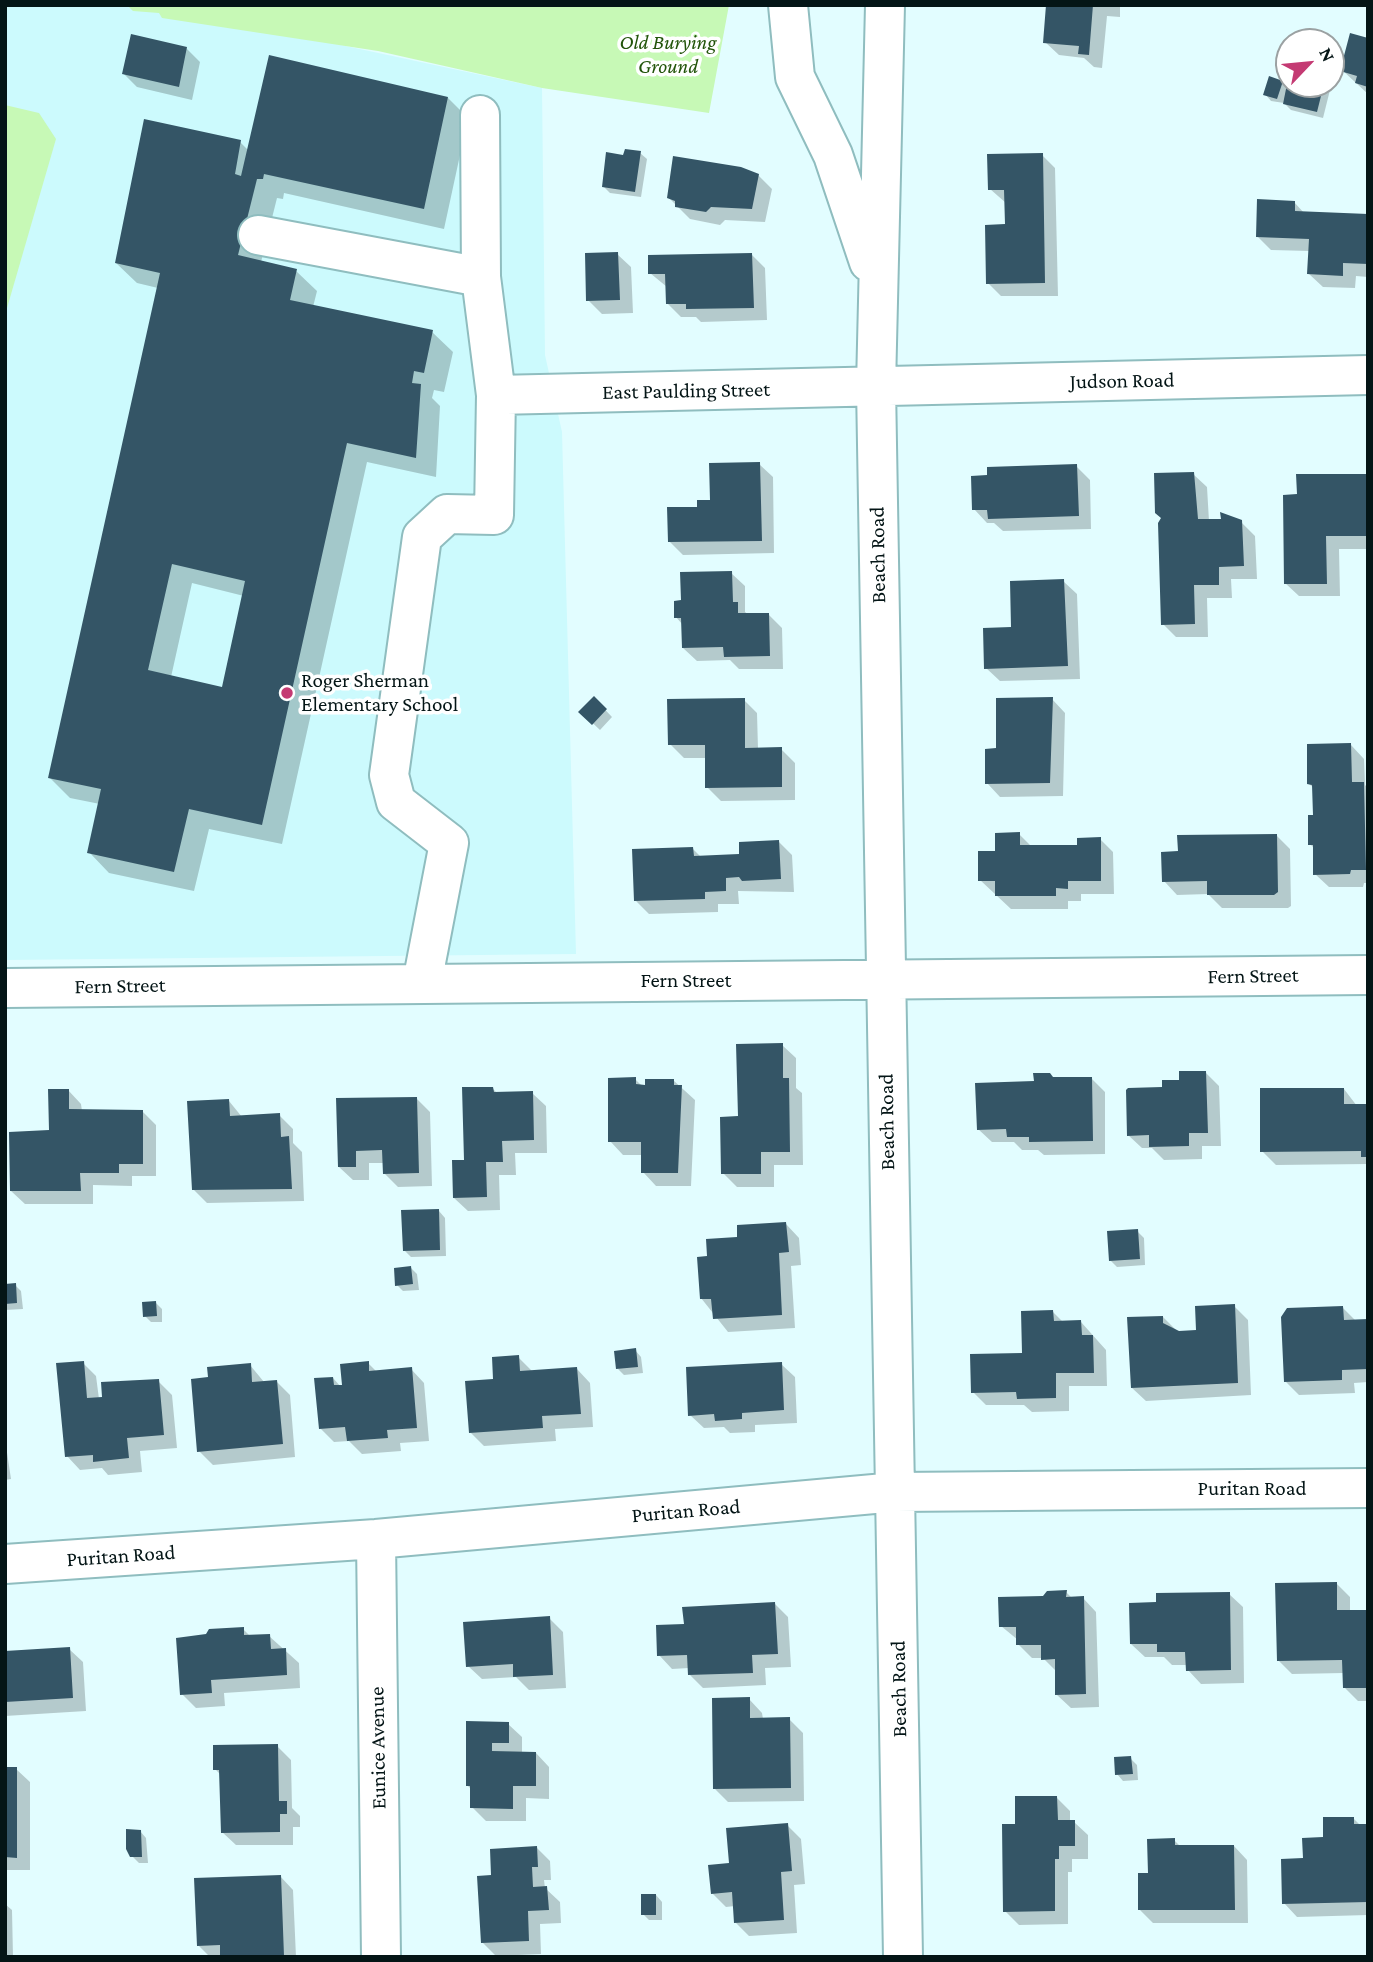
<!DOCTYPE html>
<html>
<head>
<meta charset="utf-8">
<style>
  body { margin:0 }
  #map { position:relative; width:1373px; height:1962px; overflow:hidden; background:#e2fdff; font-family:"Crimson Pro",serif }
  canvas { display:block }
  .frame { position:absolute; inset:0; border:7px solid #041516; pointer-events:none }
  .north { position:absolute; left:1275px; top:28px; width:70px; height:70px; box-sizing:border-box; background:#fff; border:2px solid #9ba1a2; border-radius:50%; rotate:64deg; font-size:19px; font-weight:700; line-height:28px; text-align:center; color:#041516 }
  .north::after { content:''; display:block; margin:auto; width:24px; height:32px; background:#c43a73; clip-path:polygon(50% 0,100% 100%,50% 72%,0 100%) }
</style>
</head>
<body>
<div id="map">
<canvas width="1373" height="1962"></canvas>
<div class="frame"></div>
<div class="north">N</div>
</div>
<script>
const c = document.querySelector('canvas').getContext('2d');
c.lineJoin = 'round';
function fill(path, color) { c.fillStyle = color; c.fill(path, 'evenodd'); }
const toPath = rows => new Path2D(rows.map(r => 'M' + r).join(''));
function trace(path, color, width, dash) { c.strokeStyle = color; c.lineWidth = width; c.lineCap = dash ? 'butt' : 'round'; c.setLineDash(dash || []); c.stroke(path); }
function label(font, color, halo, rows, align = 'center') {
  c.font = font + ' "Crimson Pro",serif'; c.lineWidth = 7; c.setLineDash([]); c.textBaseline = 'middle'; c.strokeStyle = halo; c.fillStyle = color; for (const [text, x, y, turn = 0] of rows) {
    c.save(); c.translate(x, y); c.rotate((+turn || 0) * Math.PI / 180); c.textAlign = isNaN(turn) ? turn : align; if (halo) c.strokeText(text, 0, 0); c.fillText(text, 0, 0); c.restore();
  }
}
fill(toPath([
  [5,5,154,5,542,88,545,355,562,432,576,954,5,960]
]), '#ccfafd');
fill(toPath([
  [127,5,729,5,709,113,542,88,378,51,162,18,159,13,133,11],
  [5,105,39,113,56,139,5,315]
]), '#c7f9b6');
fill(toPath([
  [1048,5,1120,5,1120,17,1107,16,1102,68,1094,67,1084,58,1059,55,1045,42],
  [1368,40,1368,94,1342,70],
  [186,48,200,62,192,100,137,87,124,74],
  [1331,77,1333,78,1323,118,1291,110,1284,103,1271,101,1265,94,1282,82,1288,88,1289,84,1331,84],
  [448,98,468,118,444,229,284,193,283,199,277,198,261,262,296,271,317,291,313,307,432,332,453,352,444,392,434,390,432,398,440,406,436,477,367,462,282,844,209,829,194,891,109,873,89,852,100,804,70,798,50,778,158,288,137,283,116,263,240,142,249,151],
  [192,583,244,596,223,689,171,677],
  [640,153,647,159,641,197,610,193,604,187,625,157],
  [1042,155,1055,168,1058,296,1001,296,988,283,1007,226,1006,203,990,189],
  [758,175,772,189,765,222,725,220,720,225,690,219,669,198],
  [1294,202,1305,214,1368,216,1368,277,1356,276,1355,288,1323,287,1309,274,1310,251,1271,250,1257,236],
  [617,254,631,267,633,313,602,314,588,300],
  [752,255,765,268,767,320,701,322,696,317,681,317,668,304,667,287,650,273],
  [759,464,773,477,774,553,683,555,669,541,699,509],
  [1076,466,1090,480,1091,529,1003,531,994,523,987,523,974,509],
  [1193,474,1207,487,1209,521,1241,522,1255,536,1257,579,1231,579,1232,598,1207,598,1208,637,1176,637,1163,624,1163,519],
  [1368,476,1368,549,1339,549,1340,596,1299,596,1285,583,1298,496],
  [731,573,745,586,745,612,749,615,768,614,782,628,783,669,739,669,730,660,697,661,683,648,682,624,676,617,683,602],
  [1063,581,1077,594,1080,679,1000,681,986,668,1013,629],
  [594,698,612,717,600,730,581,712],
  [1052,699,1065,713,1063,796,1000,797,987,783,998,750],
  [744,700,757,713,758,749,781,749,795,763,795,800,721,801,707,787,707,758,684,758,670,744],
  [1351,745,1364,759,1365,785,1368,788,1368,883,1364,883,1363,887,1329,887,1315,874,1314,848,1310,844,1314,817,1314,788,1309,784],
  [1019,834,1032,847,1079,847,1100,839,1113,852,1114,894,1081,894,1081,901,1068,901,1068,909,1011,909,980,880],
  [1277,836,1290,849,1291,906,1288,908,1222,908,1208,894,1177,895,1164,881],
  [779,842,792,855,794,892,738,891,739,904,718,904,718,912,649,914,636,901,692,848,701,857,741,855],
  [782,1045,796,1058,796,1088,802,1093,803,1165,774,1165,774,1187,737,1187,723,1173,740,1118],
  [1206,1073,1219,1086,1221,1146,1202,1146,1202,1159,1164,1160,1152,1148,1142,1148,1128,1135,1164,1089],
  [1091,1078,1105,1092,1105,1154,1044,1155,1038,1150,1022,1150,1014,1142,992,1142,978,1129,1035,1083],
  [635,1079,642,1086,673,1080,695,1100,691,1186,656,1186,643,1172,643,1155,623,1155,610,1141],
  [493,1089,497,1093,532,1093,546,1106,547,1153,515,1153,516,1175,499,1175,500,1210,468,1211,454,1198],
  [1344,1089,1357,1106,1368,1106,1368,1164,1276,1165,1262,1151],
  [68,1090,81,1104,82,1111,142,1111,156,1125,156,1176,132,1176,132,1186,93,1185,93,1204,25,1204,11,1191,50,1131],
  [416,1098,430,1112,432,1186,398,1187,384,1173,384,1163,369,1163,369,1180,353,1180,339,1167,337,1100],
  [229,1101,242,1117,279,1115,293,1129,293,1143,302,1152,304,1201,207,1203,193,1189],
  [439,1211,445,1218,446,1256,411,1257,404,1250],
  [786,1224,799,1238,801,1265,791,1266,795,1328,728,1332,701,1298,709,1258,739,1238],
  [1137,1231,1144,1238,1145,1265,1117,1267,1110,1260],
  [411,1268,417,1274,419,1290,403,1291,397,1285],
  [15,1285,21,1291,23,1309,5,1310,5,1286],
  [156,1303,162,1309,162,1322,151,1322,145,1316],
  [1234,1306,1248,1320,1251,1395,1146,1401,1132,1388,1163,1317,1177,1331,1198,1332],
  [1342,1307,1356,1321,1368,1320,1368,1382,1354,1383,1355,1393,1299,1395,1286,1382],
  [1053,1312,1063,1322,1081,1322,1106,1350,1107,1386,1069,1386,1069,1411,1032,1412,1024,1405,986,1405,973,1392,1024,1355],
  [635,1350,641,1357,643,1373,624,1375,618,1369],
  [518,1357,532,1371,577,1369,590,1383,593,1427,555,1429,556,1441,484,1446,470,1432,495,1380],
  [83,1363,96,1376,99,1399,158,1381,172,1395,177,1448,140,1451,142,1472,108,1475,102,1468,80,1470,67,1456],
  [368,1363,377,1372,411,1369,424,1383,429,1441,400,1443,401,1451,362,1454,349,1441,334,1442,320,1428,333,1378,341,1387],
  [781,1364,795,1377,797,1423,755,1425,755,1432,730,1433,724,1427,704,1428,690,1415],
  [250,1365,264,1382,276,1381,290,1395,295,1457,213,1465,199,1451,210,1379],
  [5,1439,11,1479,5,1480],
  [1336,1583,1350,1597,1350,1612,1368,1611,1368,1701,1358,1701,1345,1688,1344,1673,1292,1674,1278,1660],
  [1066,1592,1073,1599,1083,1598,1096,1612,1099,1707,1071,1708,1057,1695,1057,1672,1043,1658,1032,1658,1018,1644,1018,1640,1001,1626,1044,1598],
  [1229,1594,1243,1607,1244,1683,1201,1684,1188,1670,1187,1665,1172,1665,1164,1657,1145,1657,1131,1644,1158,1604],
  [775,1604,788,1617,791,1667,765,1668,766,1685,703,1688,690,1675,689,1668,672,1669,659,1655,686,1625],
  [549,1618,563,1632,566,1688,529,1690,516,1677,482,1679,468,1666],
  [243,1629,251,1637,269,1636,299,1663,300,1688,224,1693,225,1706,196,1708,182,1694,178,1639],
  [69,1649,83,1662,86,1711,5,1716,5,1652],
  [749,1699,762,1713,763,1719,789,1719,803,1733,804,1801,728,1802,715,1789],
  [468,1723,508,1724,522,1737,522,1753,536,1753,549,1767,549,1799,526,1798,526,1821,486,1821,472,1807,472,1790,468,1786],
  [277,1746,291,1760,292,1808,300,1816,300,1827,293,1827,293,1845,236,1845,222,1832,221,1775,215,1769],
  [1130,1758,1137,1765,1138,1780,1123,1781,1117,1774],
  [5,1769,16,1769,30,1782,30,1870,5,1870],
  [1057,1798,1070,1811,1070,1822,1074,1822,1088,1835,1088,1859,1072,1859,1072,1872,1068,1872,1068,1924,1019,1925,1005,1911,1017,1826],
  [1353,1818,1361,1826,1368,1826,1368,1915,1297,1917,1284,1903,1305,1860,1325,1839],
  [787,1825,801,1839,805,1884,794,1885,797,1933,749,1936,736,1923,735,1906,726,1907,712,1893,731,1865],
  [140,1831,146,1838,148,1863,139,1863,132,1856],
  [1174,1840,1181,1847,1234,1846,1247,1860,1248,1923,1153,1923,1140,1910,1149,1875],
  [537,1848,550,1861,551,1880,544,1880,545,1888,560,1902,561,1923,540,1924,541,1954,496,1956,482,1942,493,1876],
  [280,1876,293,1890,296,1957,210,1957,198,1945],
  [656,1895,662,1902,662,1920,649,1920,643,1914],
  [5,1904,12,1910,13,1957,5,1957]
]), '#0003');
fill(toPath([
  [1046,5,1093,5,1089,55,1078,54,1079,46,1043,43],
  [1350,33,1368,38,1368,87,1355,83,1357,76,1340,71],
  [131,34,187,47,179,87,122,74],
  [269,55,448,97,424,209,264,174,263,179,257,179,238,255,297,269,290,300,433,330,424,373,414,371,412,383,421,384,416,458,347,443,262,825,189,809,174,872,87,853,101,789,48,778,160,273,115,263,144,119,241,140,235,174,241,176],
  [172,564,245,581,222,687,148,670],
  [1269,76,1283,81,1277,99,1263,95],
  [1287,84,1324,84,1317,112,1283,104],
  [625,149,641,151,635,192,602,187,606,152,623,155],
  [1043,153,1045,283,986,284,985,225,1005,224,1004,190,988,190,987,154],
  [673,156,741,167,759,174,752,209,711,207,706,212,675,207,675,201,667,198],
  [1257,199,1295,201,1295,211,1368,214,1368,264,1343,263,1343,276,1307,274,1309,239,1256,237],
  [618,252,620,300,586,301,585,253],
  [752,253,754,308,686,309,686,304,666,304,665,274,648,274,648,255],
  [760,462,762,541,668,542,667,507,697,507,697,500,710,500,709,463],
  [1077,464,1079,516,988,519,987,510,972,510,971,476,987,475,987,467],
  [1194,472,1198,519,1221,519,1220,512,1242,520,1244,566,1219,567,1219,585,1194,585,1195,624,1161,625,1158,523,1161,518,1155,513,1154,473],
  [1296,474,1368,474,1368,536,1326,536,1327,584,1284,584,1283,495,1297,494],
  [732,571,733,602,738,602,738,613,769,613,770,656,724,657,723,647,682,648,681,618,674,618,674,601,681,600,680,572],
  [1064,579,1068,666,984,669,983,628,1011,627,1010,581],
  [594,696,607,709,592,725,578,712],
  [1053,697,1050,783,985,784,985,749,996,748,996,698],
  [745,698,745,748,782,747,782,787,705,788,705,745,668,745,667,699],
  [1351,743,1352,782,1364,782,1366,870,1351,870,1350,874,1313,875,1313,845,1308,845,1308,815,1313,815,1312,785,1307,784,1307,744],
  [1020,832,1020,845,1077,845,1077,838,1101,837,1101,881,1068,881,1068,889,1056,888,1056,896,995,896,995,881,978,881,978,851,995,851,995,833],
  [1277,834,1278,892,1274,895,1207,895,1207,881,1162,882,1161,852,1178,851,1177,835],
  [779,840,781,879,742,881,739,877,726,878,726,891,705,892,705,899,634,901,632,849,693,847,694,856,739,854,739,842],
  [783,1043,783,1078,789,1078,790,1152,761,1152,761,1174,721,1174,720,1117,738,1116,736,1044],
  [1179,1071,1206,1071,1208,1133,1189,1133,1189,1146,1149,1147,1149,1135,1127,1136,1126,1090,1128,1088,1162,1087,1162,1080,1179,1080],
  [1033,1073,1050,1073,1053,1077,1092,1077,1093,1141,1029,1142,1029,1137,1007,1137,1006,1129,977,1130,975,1083,1034,1081],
  [636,1077,636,1084,645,1085,645,1079,674,1079,674,1085,682,1085,678,1173,641,1173,641,1142,608,1142,608,1078],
  [462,1087,493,1087,494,1092,533,1091,534,1140,502,1141,503,1162,486,1162,487,1197,453,1198,452,1160,464,1160],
  [1260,1088,1344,1088,1344,1104,1368,1104,1368,1157,1361,1157,1361,1151,1260,1152],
  [48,1089,69,1089,69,1109,143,1110,143,1164,119,1164,119,1173,80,1173,81,1191,10,1191,9,1132,49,1130],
  [417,1097,419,1173,383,1174,382,1150,356,1151,356,1167,338,1167,336,1098],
  [229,1099,230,1116,280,1113,281,1137,289,1136,292,1189,192,1190,187,1101],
  [439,1209,440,1250,403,1251,401,1210],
  [786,1222,789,1252,779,1253,782,1315,713,1319,711,1299,700,1299,697,1257,707,1256,706,1239,737,1237,737,1225],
  [1138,1229,1140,1259,1109,1261,1107,1231],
  [411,1266,413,1284,395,1286,394,1268],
  [16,1283,17,1303,5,1304,5,1284],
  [156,1301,157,1316,143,1317,142,1302],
  [1235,1304,1238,1383,1131,1388,1127,1317,1163,1316,1163,1323,1179,1331,1196,1330,1195,1306],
  [1343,1306,1344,1320,1368,1319,1368,1369,1342,1370,1342,1380,1284,1382,1281,1317,1287,1308],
  [1053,1310,1054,1321,1081,1320,1082,1335,1093,1335,1094,1373,1056,1373,1056,1398,1017,1399,1016,1392,971,1393,970,1354,1022,1353,1021,1311],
  [636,1348,638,1367,616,1369,614,1351],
  [519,1355,520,1371,577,1367,581,1414,542,1416,543,1428,469,1433,465,1381,493,1379,492,1357],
  [84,1361,87,1398,102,1397,101,1382,159,1379,164,1435,127,1438,129,1458,93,1462,93,1455,65,1457,56,1363],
  [369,1361,369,1371,412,1367,417,1428,387,1430,388,1438,347,1441,345,1427,319,1429,314,1378,333,1377,334,1385,342,1385,340,1364],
  [782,1362,784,1410,742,1413,742,1419,715,1421,714,1414,688,1416,686,1367],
  [251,1363,252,1382,277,1380,283,1444,197,1452,191,1379,208,1377,207,1367],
  [1337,1582,1337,1610,1368,1610,1368,1688,1343,1688,1342,1660,1277,1661,1275,1583],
  [1067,1590,1066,1597,1084,1596,1086,1694,1055,1695,1055,1659,1041,1660,1041,1645,1016,1645,1016,1627,999,1627,998,1597,1043,1596,1047,1591],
  [1230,1592,1231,1670,1186,1671,1185,1652,1157,1652,1157,1644,1130,1644,1129,1603,1156,1602,1156,1593],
  [775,1602,778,1654,752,1655,753,1673,688,1675,687,1655,657,1656,656,1625,684,1624,682,1607],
  [550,1616,553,1675,513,1677,513,1664,466,1667,463,1622],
  [244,1627,244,1635,270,1634,271,1649,286,1648,287,1675,211,1680,212,1693,180,1695,176,1638,206,1634,209,1629],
  [70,1647,73,1698,5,1702,5,1651],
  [750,1697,750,1718,790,1717,791,1788,713,1789,712,1698],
  [466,1721,509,1722,509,1743,492,1743,492,1751,536,1752,536,1786,513,1786,513,1809,470,1808,470,1786,466,1786],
  [278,1744,279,1801,287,1801,287,1814,280,1814,280,1832,221,1833,219,1770,213,1770,213,1745],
  [1131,1756,1133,1774,1115,1775,1114,1757],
  [5,1767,17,1767,17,1858,5,1857],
  [1015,1796,1057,1796,1058,1820,1075,1820,1075,1846,1059,1846,1059,1859,1055,1859,1055,1911,1003,1912,1002,1824,1015,1824],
  [1323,1817,1354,1817,1354,1824,1368,1824,1368,1902,1282,1904,1281,1859,1303,1858,1302,1838,1323,1837],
  [788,1823,792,1871,781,1872,784,1920,734,1923,732,1892,711,1894,708,1865,729,1863,726,1828],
  [126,1829,141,1830,142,1857,130,1857,126,1849],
  [1175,1838,1175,1845,1234,1845,1235,1910,1138,1910,1138,1873,1148,1873,1147,1839],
  [537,1846,538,1867,532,1867,533,1887,547,1886,549,1910,528,1911,529,1941,481,1943,477,1876,491,1875,490,1849],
  [281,1875,284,1956,220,1957,220,1945,197,1946,194,1878],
  [641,1894,656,1894,656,1915,641,1915]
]), '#345566');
const minor = toPath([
  [788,5,795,77,833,155,869,262],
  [885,5,876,386,903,1957],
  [258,235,481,277],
  [496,395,1368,375],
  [422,983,449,843,396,802,389,775,422,537,447,514,494,515,496,395,481,277,480,115],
  [5,988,1368,975],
  [376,1539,381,1957],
  [5,1564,376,1539,896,1492,1368,1488]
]);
trace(minor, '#8fbdbf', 42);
trace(minor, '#fff', 38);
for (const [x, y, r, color] of [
  [287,693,7,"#c43a73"]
]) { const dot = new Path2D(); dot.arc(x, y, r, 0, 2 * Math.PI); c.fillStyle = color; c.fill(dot); trace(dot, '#fff', 2.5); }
label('italic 21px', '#22540a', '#fff', [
  ["Old Burying",668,43],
  ["Ground",668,67]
]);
label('21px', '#041516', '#fff', [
  ["Judson Road",1122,381,-1],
  ["East Paulding Street",686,391,-1],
  ["Beach Road",878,555,-91],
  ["Fern Street",1253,976,-1],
  ["Fern Street",686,981],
  ["Fern Street",120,986,-1],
  ["Beach Road",887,1122,-91],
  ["Puritan Road",1252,1489],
  ["Puritan Road",686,1511,-5],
  ["Puritan Road",121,1556,-4],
  ["Beach Road",899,1689,-91],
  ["Eunice Avenue",378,1748,-91]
]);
label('21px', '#041516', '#fff', [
  ["Roger Sherman",301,681],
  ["Elementary School",301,705]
], 'left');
</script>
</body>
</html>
